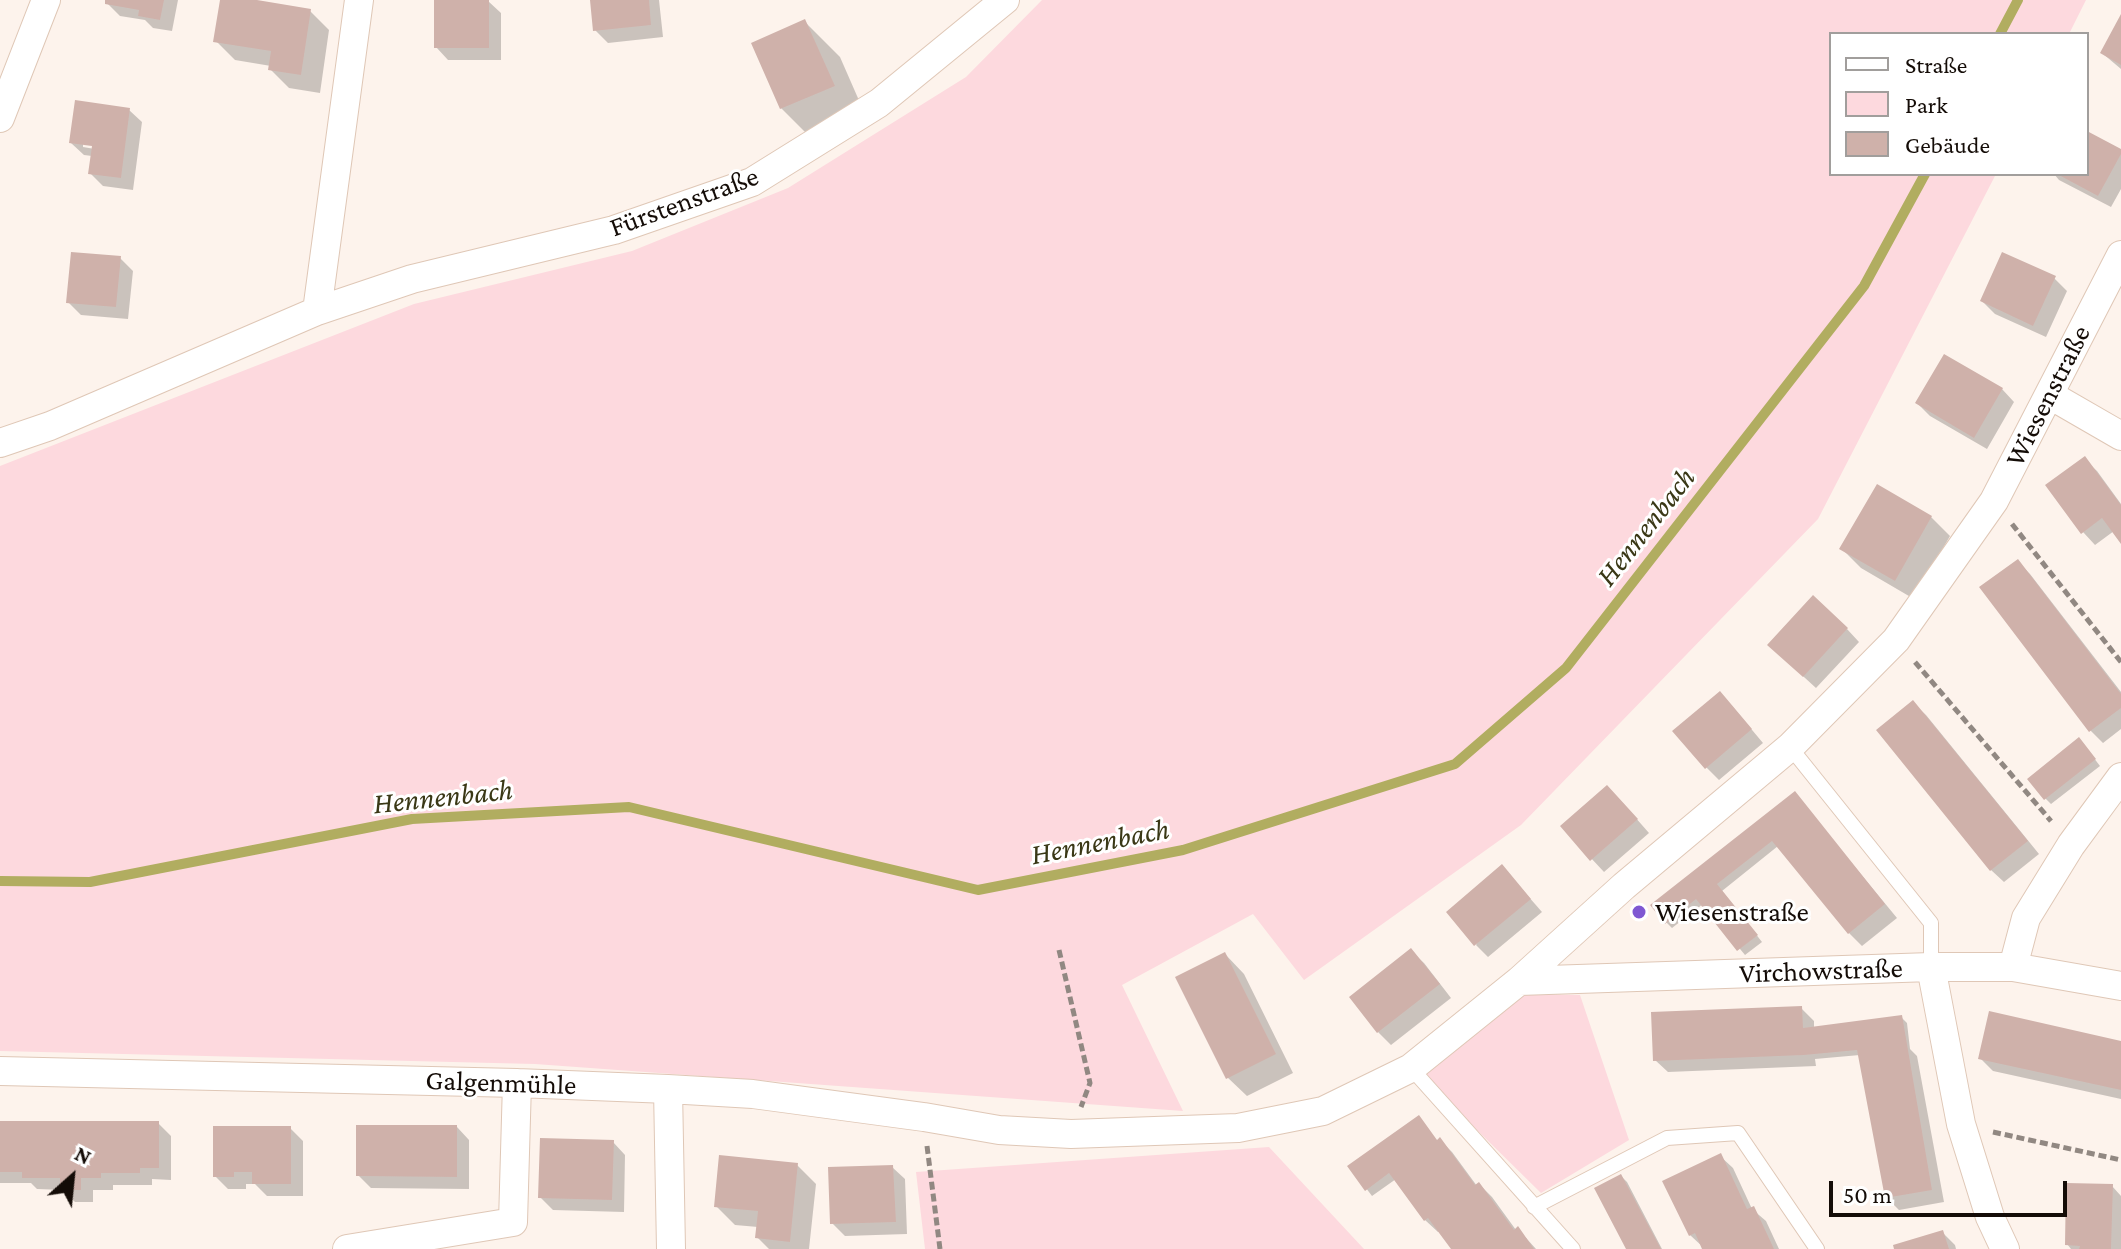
<!DOCTYPE html>
<html>
<head>
<meta charset="utf-8">
<style>
  body { margin:0 }
  #map { position:relative; width:2121px; height:1249px; overflow:hidden; background:#fdf3ec; font-family:"Crimson Pro",serif }
  canvas { display:block }
  .legend { position:absolute; left:1829px; top:32px; width:260px; height:144px; box-sizing:border-box; background:#fff; border:2px solid #a19e9c; margin:0; padding:10px 14px; list-style:none; font-size:24px; color:#140c07 }
  .legend li { display:flex; align-items:center; gap:16px; height:40px }
  .legend b { width:40px; border:2px solid #a19e9c }
  .north { position:absolute; left:32px; top:1137px; width:80px; height:80px; -webkit-text-stroke:6px #fff; paint-order:stroke; rotate:27deg; font-size:22px; font-weight:700; line-height:32px; text-align:center; color:#140c07 }
  .north::after { content:''; display:block; margin:auto; width:28px; height:36px; background:#140c07; clip-path:polygon(50% 0,100% 100%,50% 72%,0 100%) }
  .scale { position:absolute; left:1829px; top:1181px; width:238px; height:36px; box-sizing:border-box; border:4px solid #140c07; border-top:0; padding-left:10px; font-size:24px; line-height:28px; white-space:nowrap; color:#140c07; -webkit-text-stroke:6px #fff; paint-order:stroke }
</style>
</head>
<body>
<div id="map">
<canvas width="2121" height="1249"></canvas>
<ul class="legend">
<li><b style="height:10px;background:#fff"></b>Straße</li>
<li><b style="height:22px;background:#fdd9de"></b>Park</li>
<li><b style="height:22px;background:#cfb1aa"></b>Gebäude</li>
</ul>
<div class="north">N</div>
<div class="scale">50 m</div>
</div>
<script>
const c = document.querySelector('canvas').getContext('2d');
c.lineJoin = 'round';
function fill(path, color) { c.fillStyle = color; c.fill(path, 'evenodd'); }
const toPath = rows => new Path2D(rows.map(r => 'M' + r).join(''));
function trace(path, color, width, dash) { c.strokeStyle = color; c.lineWidth = width; c.lineCap = dash ? 'butt' : 'round'; c.setLineDash(dash || []); c.stroke(path); }
function label(font, color, halo, rows, align = 'center') {
  c.font = font + ' "Crimson Pro",serif'; c.lineWidth = 6; c.setLineDash([]); c.textBaseline = 'middle'; c.strokeStyle = halo; c.fillStyle = color; for (const [text, x, y, turn = 0] of rows) {
    c.save(); c.translate(x, y); c.rotate((+turn || 0) * Math.PI / 180); c.textAlign = isNaN(turn) ? turn : align; if (halo) c.strokeText(text, 0, 0); c.fillText(text, 0, 0); c.restore();
  }
}
fill(toPath([
  [1042,0,2086,0,2069,34,1831,34,1831,174,1996,174,1818,519,1521,825,1304,980,1253,914,1122,985,1183,1111,535,1064,0,1051,0,466,414,304,632,251,788,188,966,77],
  [1523,994,1580,995,1629,1140,1541,1193,1422,1076],
  [1269,1147,1364,1249,925,1249,916,1172]
]), '#fdd9de');
fill(toPath([
  [107,0,178,0,172,31,153,28,145,20,120,16,107,3],
  [222,0,244,0,310,11,329,30,320,93,289,88,270,69,271,66,235,60,216,41],
  [483,0,488,1,501,13,501,60,448,60,436,47],
  [592,0,659,0,663,37,608,43,595,30],
  [2121,18,2121,69,2102,53],
  [805,22,840,57,868,121,816,143,781,108],
  [129,110,142,122,133,190,103,186,90,173,92,156,84,155,71,143],
  [83,143,102,146,101,150,83,147],
  [2087,134,2121,152,2121,189,2111,207,2059,180,2054,174,2087,174],
  [120,258,133,271,128,319,81,315,68,302],
  [2054,278,2067,291,2046,337,1995,314,1982,301],
  [2002,389,2014,402,1987,449,1930,416,1917,403],
  [2084,459,2097,471,2121,504,2121,541,2114,531,2095,545,2083,532],
  [1931,517,1950,536,1914,599,1861,568,1842,549],
  [2017,561,2030,574,2121,692,2121,729,2103,743,2090,730],
  [1847,629,1859,642,1816,688,1782,657],
  [1913,703,1926,715,2039,854,2004,882,1991,870],
  [1732,706,1763,743,1719,780,1706,767],
  [2084,745,2100,766,2051,804,2045,798],
  [1794,793,1897,918,1862,946,1849,933,1778,846,1722,891,1762,942,1745,955,1703,904,1672,928,1666,922],
  [1620,800,1649,833,1604,872,1562,827],
  [1514,880,1542,912,1488,957,1476,945],
  [1411,951,1424,963,1451,998,1391,1045,1378,1032],
  [1225,954,1244,974,1293,1073,1247,1096,1227,1077],
  [1801,1008,1814,1021,1814,1029,1901,1017,1907,1023,1910,1049,1917,1056,1944,1202,1899,1210,1886,1197,1860,1055,1815,1059,1816,1066,1668,1072,1655,1060],
  [2121,1043,2121,1099,1993,1071,1980,1058],
  [0,1123,158,1123,171,1136,171,1180,152,1179,152,1185,113,1185,113,1190,93,1190,93,1202,75,1202,63,1190,37,1189,31,1183,0,1183],
  [457,1127,469,1140,469,1189,371,1188,358,1175],
  [290,1128,303,1141,303,1196,267,1196,255,1184,246,1184,246,1189,228,1189,215,1176],
  [1440,1140,1452,1152,1477,1186,1479,1184,1492,1197,1516,1230,1518,1229,1536,1249,1453,1249,1440,1231,1438,1232,1425,1220,1396,1179,1372,1196,1350,1167],
  [613,1142,625,1155,624,1212,553,1210,540,1197],
  [1720,1156,1733,1168,1752,1209,1766,1221,1779,1249,1705,1249,1690,1235],
  [797,1165,816,1184,809,1249,769,1249,757,1237,758,1227,735,1225,716,1206],
  [892,1167,905,1179,907,1234,845,1236,832,1223],
  [1621,1176,1627,1182,1662,1249,1629,1249],
  [2112,1186,2121,1196,2121,1249,2071,1249,2067,1244],
  [1942,1232,1955,1245,1956,1249,1896,1249]
]), '#0003');
trace(toPath([
  [2000,34,2018,0],
  [0,881,90,882,412,819,629,807,978,890,1183,850,1455,764,1566,668,1864,286,1925,174]
]), '#b1ad60', 10);
fill(toPath([
  [105,0,164,0,160,20,138,16,139,10,105,4],
  [220,0,257,0,311,9,301,75,268,70,271,51,213,42],
  [434,0,489,0,489,48,434,48],
  [590,0,649,0,651,25,593,31],
  [2121,14,2121,65,2100,53],
  [805,19,835,86,780,109,751,43],
  [75,100,130,108,121,178,88,174,92,146,69,143],
  [2087,131,2121,149,2121,154,2098,196,2057,174,2087,174],
  [71,252,121,256,116,307,66,303],
  [2002,252,2056,276,2033,326,1980,301],
  [1944,354,2003,388,1974,438,1915,403],
  [2085,456,2121,505,2121,544,2102,518,2081,534,2045,485],
  [1877,484,1932,516,1895,581,1839,549],
  [2018,559,2121,694,2121,708,2089,732,1979,587],
  [1813,595,1848,628,1803,677,1767,645],
  [1720,691,1752,729,1705,769,1672,731],
  [1913,700,2028,841,1990,871,1876,730],
  [2079,737,2096,759,2044,800,2027,779],
  [1607,785,1638,819,1590,861,1560,826],
  [1795,791,1885,904,1848,934,1772,841,1717,884,1758,935,1737,951,1696,899,1665,924,1650,905],
  [1502,864,1531,899,1474,946,1446,912],
  [1411,948,1440,984,1377,1033,1349,997],
  [1225,952,1276,1054,1226,1079,1175,977],
  [1802,1006,1803,1028,1902,1015,1932,1190,1885,1198,1857,1050,1804,1055,1653,1061,1651,1012],
  [1989,1011,2121,1041,2121,1090,1978,1059],
  [1419,1115,1437,1140,1440,1137,1475,1185,1479,1182,1514,1230,1518,1226,1534,1249,1451,1249,1428,1218,1424,1221,1389,1173,1365,1191,1347,1166],
  [0,1121,159,1121,159,1168,140,1168,140,1173,101,1173,101,1178,81,1178,81,1190,60,1190,60,1178,22,1178,22,1172,0,1172],
  [356,1125,457,1125,457,1177,356,1176],
  [213,1126,291,1126,291,1184,252,1184,252,1172,234,1172,234,1177,213,1177],
  [540,1138,614,1140,612,1200,538,1198],
  [1721,1153,1747,1209,1754,1206,1774,1249,1702,1249,1695,1233,1689,1236,1662,1181],
  [719,1155,798,1163,790,1242,755,1238,758,1211,714,1207],
  [893,1165,896,1222,830,1224,828,1167],
  [1621,1174,1661,1249,1626,1249,1594,1188],
  [2066,1183,2113,1184,2111,1249,2079,1249,2080,1246,2065,1245],
  [1943,1230,1949,1249,1894,1249,1893,1245]
]), '#cfb1aa');
const lane = toPath([
  [1790,747,1931,923,1931,967],
  [1411,1068,1573,1249],
  [1534,1207,1667,1138,1738,1133,1817,1249]
]);
const street = toPath([
  [0,118,46,0],
  [317,311,359,0],
  [2050,395,2121,436],
  [0,443,50,426,317,311,412,279,614,230,752,182,879,103,1005,0],
  [1931,967,1961,1124,1990,1217,2005,1249],
  [2013,967,2026,918,2071,845,2121,777],
  [1519,981,1931,967,2013,967,2121,986],
  [0,1071,517,1083,668,1089,753,1094,924,1117,999,1130,1071,1134,1238,1128,1323,1111,1411,1068,1519,981,1624,886,1790,747,1896,640,1994,501,2121,255],
  [668,1089,671,1249],
  [347,1249,513,1222,517,1083]
]);
trace(lane, '#dfc7b6', 16);
trace(street, '#dfc7b6', 30);
trace(toPath([
  [2012,524,2121,662],
  [1915,662,2051,821],
  [1059,950,1090,1083,1081,1107],
  [1993,1132,2121,1160],
  [927,1146,940,1249]
]), '#918882', 5, [8, 4]);
trace(lane, '#fff', 14);
trace(street, '#fff', 28);
for (const [x, y, r, color] of [
  [1639,912,8,"#7f58d2"]
]) { const dot = new Path2D(); dot.arc(x, y, r, 0, 2 * Math.PI); c.fillStyle = color; c.fill(dot); trace(dot, '#fff', 3); }
label('28px', '#140c07', '#fff', [
  ["Fürstenstraße",684,202,-20],
  ["Wiesenstraße",2048,396,-63],
  ["Virchowstraße",1821,971,-2],
  ["Galgenmühle",501,1083,2]
]);
label('28px', '#140c07', '#fff', [
  ["Wiesenstraße",1655,912]
], 'left');
label('italic 30px', '#3a3816', '#fff', [
  ["Hennenbach",1646,527,-52],
  ["Hennenbach",443,797,-6],
  ["Hennenbach",1100,842,-11]
]);
</script>
</body>
</html>
